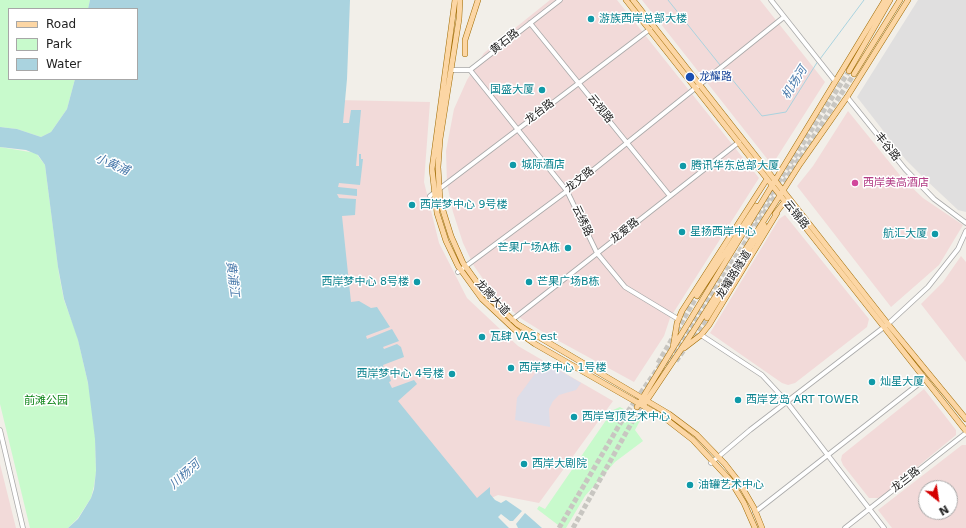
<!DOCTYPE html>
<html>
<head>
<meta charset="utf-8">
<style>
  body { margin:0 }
  #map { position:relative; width:966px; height:528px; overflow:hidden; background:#f2efe9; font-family:"DejaVu Sans",sans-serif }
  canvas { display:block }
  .legend { position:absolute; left:8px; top:8px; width:130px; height:72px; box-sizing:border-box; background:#fff; border:1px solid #a7a7a7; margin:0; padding:5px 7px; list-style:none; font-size:12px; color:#222 }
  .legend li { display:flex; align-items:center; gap:8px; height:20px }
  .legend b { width:20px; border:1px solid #a7a7a7 }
  .north { position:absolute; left:918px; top:480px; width:40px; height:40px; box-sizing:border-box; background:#fff; border:1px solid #a7a7a7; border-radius:50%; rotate:150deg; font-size:11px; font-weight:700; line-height:16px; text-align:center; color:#222 }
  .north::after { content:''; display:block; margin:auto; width:14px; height:18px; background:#d40000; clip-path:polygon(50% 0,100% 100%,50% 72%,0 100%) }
</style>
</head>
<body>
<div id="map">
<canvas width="966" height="528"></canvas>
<ul class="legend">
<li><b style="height:5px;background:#fcd6a4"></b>Road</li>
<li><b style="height:11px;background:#c8facc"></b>Park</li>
<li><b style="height:11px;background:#aad3df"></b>Water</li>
</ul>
<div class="north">N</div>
</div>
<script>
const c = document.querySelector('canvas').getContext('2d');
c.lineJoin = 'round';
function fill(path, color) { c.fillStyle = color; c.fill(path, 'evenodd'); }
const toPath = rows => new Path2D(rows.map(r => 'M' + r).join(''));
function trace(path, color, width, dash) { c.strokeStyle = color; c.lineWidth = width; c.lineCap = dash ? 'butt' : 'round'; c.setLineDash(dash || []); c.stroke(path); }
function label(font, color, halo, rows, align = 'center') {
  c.font = font + ' "DejaVu Sans","Noto Sans SC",sans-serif'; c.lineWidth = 3; c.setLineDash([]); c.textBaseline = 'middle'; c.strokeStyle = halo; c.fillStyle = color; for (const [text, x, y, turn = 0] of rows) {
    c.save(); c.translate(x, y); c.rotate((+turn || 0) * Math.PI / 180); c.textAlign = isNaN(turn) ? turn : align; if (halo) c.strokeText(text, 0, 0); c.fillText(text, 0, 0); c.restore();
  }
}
fill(toPath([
  [918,0,966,0,966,212,958,210,925,179,906,160,857,97]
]), '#e0dfdf');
fill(toPath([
  [550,0,617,0,759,178,670,318,664,336,634,382,546,334,522,319,495,296,474,266,463,243,453,212,447,184,446,151,454,109,467,80,484,53],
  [642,0,760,0,825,82,772,165],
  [336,100,430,102,424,182,439,243,467,298,518,346,613,401,539,503,498,495,476,505,390,401,346,308,336,211],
  [848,111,903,179,923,198,963,225,939,265,891,307,797,186,813,166],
  [785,215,869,319,867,327,795,383,788,385,782,383,710,333,779,219],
  [961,256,966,262,966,362,921,304,943,282],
  [924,389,956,430,956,435,882,496,878,498,869,498,843,465,841,460,842,455],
  [962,445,966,445,966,528,892,528,878,510],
  [926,488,950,488,950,512,926,512],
  [0,464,16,528,0,528]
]), '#f2dad9');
fill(toPath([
  [0,0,90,0,88,9,9,9,9,79,75,79,67,109,51,132,41,137,17,129,0,127],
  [0,147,36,153,45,165,59,274,64,300,77,335,90,392,95,436,96,472,94,486,91,498,78,518,68,528,30,528,0,404],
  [620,407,641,419,635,430,643,441,615,462,585,496,566,528,562,528,537,509,539,506,545,509,613,410]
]), '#c8facc');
fill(toPath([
  [552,366,581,383,576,390,559,395,553,401,549,409,550,427,515,420,517,398,537,371]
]), '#dddde8');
fill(toPath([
  [90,0,350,0,347,79,343,123,349,123,351,110,361,110,356,166,359,166,359,154,361,154,361,159,363,159,360,185,339,183,338,187,357,189,357,196,337,194,339,198,356,199,355,215,342,216,351,302,359,301,371,308,377,307,390,327,366,336,367,339,392,329,399,341,383,347,384,349,397,344,401,347,404,357,383,365,384,369,387,368,391,381,389,382,392,388,414,380,417,384,398,401,477,498,490,487,490,494,495,500,501,503,506,500,522,511,513,521,510,521,501,514,498,517,509,528,68,528,78,519,91,498,94,489,96,471,95,439,88,383,78,340,64,299,58,267,45,165,38,155,26,150,0,147,0,127,17,129,41,137,51,132,67,109,75,79,137,79,137,9,88,9],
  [525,513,542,528,518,528,516,524]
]), '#aad3df');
trace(toPath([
  [668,0,720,65],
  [820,59,864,0],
  [722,67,762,116,786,112,818,61]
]), '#aad3df', 1);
trace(toPath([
  [746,233,849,71],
  [676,361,707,318],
  [658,363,697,296],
  [559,528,624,417,663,361],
  [573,528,651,388,854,74]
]), '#c8c6c1', 5, [5, 2.5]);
const minor = toPath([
  [771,0,835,81],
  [530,23,670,196],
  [451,70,470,70,560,0],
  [470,70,567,191,597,253,625,287,678,319],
  [847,97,905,169,934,199,966,223],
  [430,196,650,29],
  [458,272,567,191,784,17],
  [512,320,739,142],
  [701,335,762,375,786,401,884,528],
  [0,430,23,528],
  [711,463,750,430,888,324,928,287,958,249,966,231],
  [755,512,925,379],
  [845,528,966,433]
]);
const major = toPath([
  [455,0,432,169,437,213,446,241,458,266,482,299,514,329,535,344,666,419,693,440,730,480,744,503,755,528],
  [460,0,459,19,440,139,438,167,440,201,451,236,463,263,486,295,517,324,669,414,697,435,725,464,739,482,754,508,762,528],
  [626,0,966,431],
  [633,0,888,324,966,419],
  [465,54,465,40,478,0],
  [849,71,890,0],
  [854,74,900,0],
  [775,214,785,201],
  [697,296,756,206],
  [707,318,764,225],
  [673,348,885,0],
  [684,348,701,335,709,325,777,213],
  [645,403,692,333,800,164,847,97,908,0],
  [637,407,673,348,677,323,682,311,767,179]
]);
trace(minor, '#a9a9a9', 5.5);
trace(major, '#a06b00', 6);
trace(minor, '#fff', 4);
trace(major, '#fcd6a4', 5);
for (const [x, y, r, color] of [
  [591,19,4,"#0f9aa8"],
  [690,77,5,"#1a4fb4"],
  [542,90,4,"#0f9aa8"],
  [513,165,4,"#0f9aa8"],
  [683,166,4,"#0f9aa8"],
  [855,183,4,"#d1479c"],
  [412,205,4,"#0f9aa8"],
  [682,232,4,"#0f9aa8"],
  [935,234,4,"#0f9aa8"],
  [568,248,4,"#0f9aa8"],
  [417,282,4,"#0f9aa8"],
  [529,282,4,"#0f9aa8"],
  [482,337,4,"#0f9aa8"],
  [511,368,4,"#0f9aa8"],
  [452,374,4,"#0f9aa8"],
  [872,382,4,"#0f9aa8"],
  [738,400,4,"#0f9aa8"],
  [574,417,4,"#0f9aa8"],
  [524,464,4,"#0f9aa8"],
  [690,485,4,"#0f9aa8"]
]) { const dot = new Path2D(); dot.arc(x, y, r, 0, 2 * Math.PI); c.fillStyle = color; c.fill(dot); trace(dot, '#fff', 1.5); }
label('11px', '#0d838f', '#fff', [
  ["游族西岸总部大楼",599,19],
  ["国盛大厦",534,90,"right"],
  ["城际酒店",521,165],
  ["腾讯华东总部大厦",691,166],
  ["西岸梦中心 9号楼",420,205],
  ["星扬西岸中心",690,232],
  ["航汇大厦",927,234,"right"],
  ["芒果广场A栋",560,248,"right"],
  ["西岸梦中心 8号楼",409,282,"right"],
  ["芒果广场B栋",537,282],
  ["瓦肆 VAS est",490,337],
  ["西岸梦中心 1号楼",519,368],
  ["西岸梦中心 4号楼",444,374,"right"],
  ["灿星大厦",880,382],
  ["西岸艺岛 ART TOWER",746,400],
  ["西岸穹顶艺术中心",582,417],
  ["西岸大剧院",532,464],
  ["油罐艺术中心",698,485]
], 'left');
label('11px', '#222', '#fff', [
  ["黄石路",505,42,-38],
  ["云视路",600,109,51],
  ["龙台路",540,112,-37],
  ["丰谷路",887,147,51],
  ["龙文路",580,180,-38],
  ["云锦路",796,215,52],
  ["云绣路",582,221,64],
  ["龙爱路",625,231,-38],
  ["龙耀路隧道",734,275,-58],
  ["龙腾大道",492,298,47],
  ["龙兰路",906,480,-38]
]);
label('11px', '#164399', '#fff', [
  ["龙耀路",699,77]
], 'left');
label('11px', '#b23c85', '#fff', [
  ["西岸美高酒店",863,183]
], 'left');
label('11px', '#0c8416', '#fff', [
  ["前滩公园",46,401]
]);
label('italic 12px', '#4a7aab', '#fff', [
  ["机场河",795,83,-58],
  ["小黄浦",112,165,23],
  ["黄浦江",232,279,83],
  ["川杨河",185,475,-42]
]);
</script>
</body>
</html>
